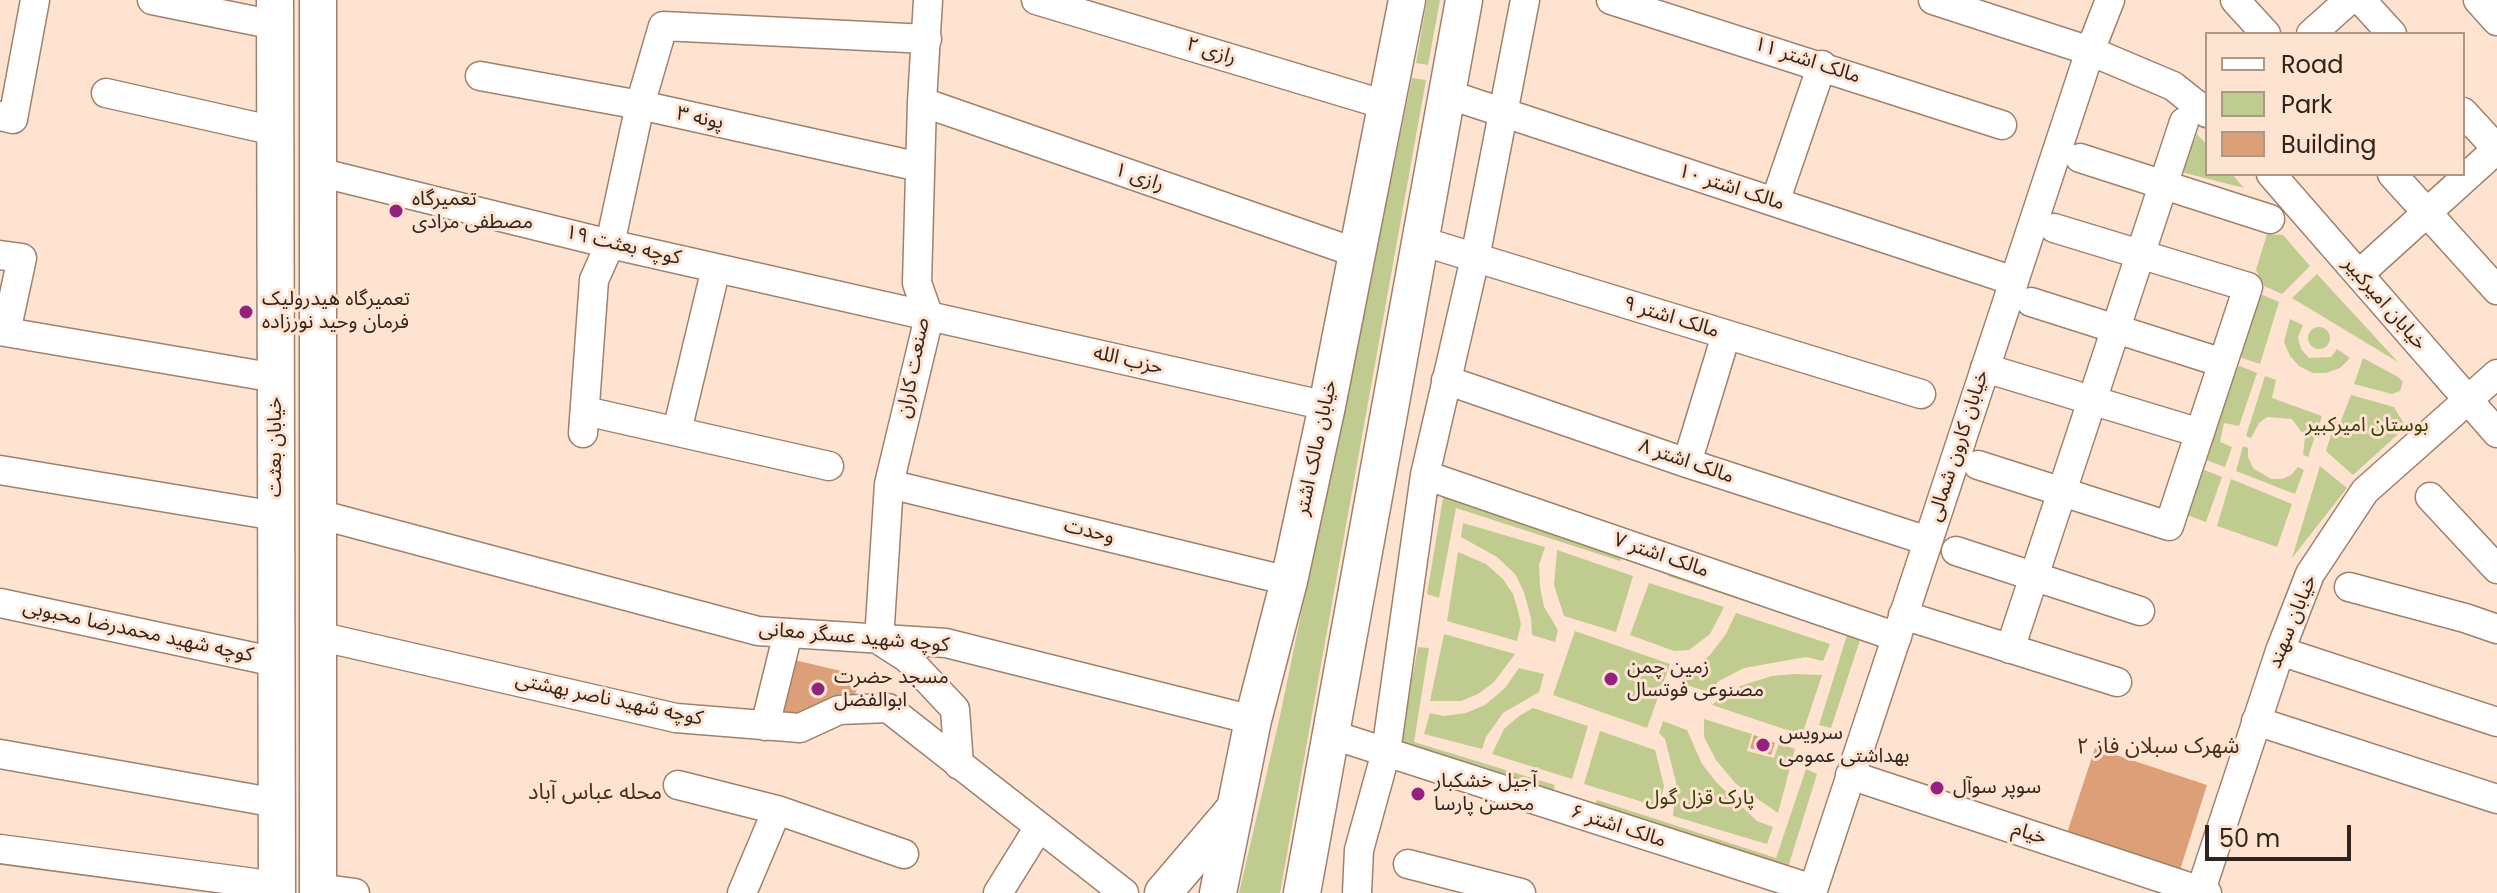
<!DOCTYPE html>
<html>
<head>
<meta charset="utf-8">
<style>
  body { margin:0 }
  #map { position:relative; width:2497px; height:893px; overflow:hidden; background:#ffe3d1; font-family:Poppins,sans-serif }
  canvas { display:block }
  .legend { position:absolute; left:2205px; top:32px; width:260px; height:144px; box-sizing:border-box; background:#ffe3d1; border:2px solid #ad9789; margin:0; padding:10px 14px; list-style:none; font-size:24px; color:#31241c }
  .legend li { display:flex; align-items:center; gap:16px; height:40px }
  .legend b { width:40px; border:2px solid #ad9789 }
  .scale { position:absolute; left:2205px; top:825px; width:146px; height:36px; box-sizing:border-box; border:4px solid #31241c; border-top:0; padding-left:10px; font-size:24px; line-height:28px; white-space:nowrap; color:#31241c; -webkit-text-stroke:6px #ffe3d1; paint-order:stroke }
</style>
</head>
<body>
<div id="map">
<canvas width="2497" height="893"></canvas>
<ul class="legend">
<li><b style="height:10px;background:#fff"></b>Road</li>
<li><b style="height:22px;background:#c0cb8f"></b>Park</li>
<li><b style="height:22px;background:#dd9f77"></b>Building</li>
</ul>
<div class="scale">50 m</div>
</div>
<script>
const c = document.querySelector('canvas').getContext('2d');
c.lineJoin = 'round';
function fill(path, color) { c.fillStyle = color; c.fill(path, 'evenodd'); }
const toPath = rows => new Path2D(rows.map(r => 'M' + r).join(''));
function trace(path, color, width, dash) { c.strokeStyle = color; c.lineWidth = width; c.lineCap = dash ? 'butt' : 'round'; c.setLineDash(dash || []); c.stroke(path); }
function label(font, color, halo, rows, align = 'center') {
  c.font = font + ' Poppins,"Noto Sans Arabic",sans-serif'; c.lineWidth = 6; c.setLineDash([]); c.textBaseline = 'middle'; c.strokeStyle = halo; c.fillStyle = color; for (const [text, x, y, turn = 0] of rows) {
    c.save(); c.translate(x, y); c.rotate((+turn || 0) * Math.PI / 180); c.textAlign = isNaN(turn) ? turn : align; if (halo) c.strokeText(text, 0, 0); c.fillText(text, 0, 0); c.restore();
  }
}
fill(toPath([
  [1427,0,1440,0,1428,65,1416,63],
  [1412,78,1426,80,1280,893,1239,893,1280,716],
  [2197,134,2207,145,2207,174,2232,174,2244,188,2181,172],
  [2267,234,2283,235,2310,266,2282,294,2264,286,2256,270],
  [2317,274,2398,362,2292,298],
  [2263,295,2279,302,2260,364,2242,358,2234,343,2248,300],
  [2290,319,2303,325,2298,337,2301,349,2309,358,2331,357,2337,349,2350,358,2340,368,2326,373,2313,373,2299,366,2290,356,2284,342],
  '2308 338a11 11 0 1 1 22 0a11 11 0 1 1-22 0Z',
  [2363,358,2398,377,2403,382,2400,391,2392,394,2354,384],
  [2240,366,2257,373,2239,426,2224,423,2220,442,2232,447,2225,467,2195,456,2224,373],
  [2265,376,2276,380,2272,398,2322,416,2308,457,2303,455,2305,437,2292,419,2267,417,2259,423,2251,438,2246,436],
  [2351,395,2394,407,2406,427,2353,475,2326,451,2335,421,2341,421],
  [2243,446,2248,448,2248,457,2253,468,2271,479,2282,479,2291,475,2298,467,2304,470,2295,494,2236,471],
  [2192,465,2222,477,2206,522,2178,512],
  [2320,466,2347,488,2292,558],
  [2231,479,2292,504,2277,547,2217,526],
  [1444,492,1623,550,1620,561,1456,508,1439,598,1427,594],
  [1463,523,1545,547,1539,565,1540,587,1544,607,1558,630,1555,642,1532,635,1531,618,1524,592,1515,574,1497,557,1461,537],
  [1557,550,1633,576,1616,632,1564,616,1554,585],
  [1458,552,1486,564,1503,579,1513,594,1518,611,1521,624,1517,641,1447,621],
  [1671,566,1864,628,1831,728,1819,725,1847,635,1668,576],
  [1649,583,1724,607,1710,634,1689,650,1674,651,1630,635],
  [1736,613,1830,644,1823,661,1806,657,1744,668,1719,681,1708,692,1680,683,1682,673,1693,669,1710,655,1726,634],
  [1575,631,1670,664,1647,728,1553,695],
  [1444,634,1515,654,1494,682,1478,694,1461,701,1430,701],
  [1418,647,1429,648,1414,742,1555,785,1552,796,1399,747],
  [1519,668,1544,674,1539,692,1503,713,1486,737,1482,749,1424,734,1430,713,1444,716,1466,713,1485,705,1505,688],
  [1795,674,1822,675,1802,735,1712,705,1728,691,1749,683,1772,676],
  [1533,708,1588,726,1572,779,1492,754,1504,729,1519,716],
  [1704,719,1752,734,1747,751,1774,758,1779,743,1795,749,1778,813,1736,784,1716,760,1704,737],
  [1663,721,1687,730,1702,764,1717,783,1757,821,1773,827,1767,844,1673,816,1676,782,1665,739,1659,733],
  [1600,731,1655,750,1664,786,1659,807,1584,784],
  [1806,769,1817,774,1786,874,1593,811,1597,800,1776,858]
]), '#c0cb8f');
fill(toPath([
  [786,658,862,676,851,704,772,720],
  [1754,735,1775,743,1771,755,1750,748],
  [2095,748,2207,785,2180,870,2067,833]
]), '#dd9f77');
const minor = toPath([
  [152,0,275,25],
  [928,0,922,102,917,283,929,317,889,484,879,640,907,658,955,709,959,765],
  [1036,0,1386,105],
  [1611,0,2002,125],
  [1933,0,2090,51,2173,86,2207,113],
  [2235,0,2266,34],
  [2361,0,2392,34],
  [2478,0,2497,21],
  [2311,34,2349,0],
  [480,76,640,105,920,167],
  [106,93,275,131],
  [1447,94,2014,281],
  [922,102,1357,253],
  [2463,112,2497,149],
  [0,116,13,119,35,0],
  [2080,158,2270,219],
  [318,172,610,244,1327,406],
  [2271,174,2497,433],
  [2392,174,2497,290],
  [1775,202,1822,65],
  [1421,241,1921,394],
  [0,255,22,258,6,332],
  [2368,266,2497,149],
  [2031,302,2223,363],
  [0,331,276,378],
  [1985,368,2200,433],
  [1446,380,1687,463,1928,541],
  [585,411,829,466],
  [677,431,716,268],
  [583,433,594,280,610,244,640,105,663,26,927,39],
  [1687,463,1726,335],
  [1978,465,2169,526,2248,287,2054,228],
  [0,470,276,516],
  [1425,475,1897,637],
  [889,484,1289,581],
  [2430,497,2497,569],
  [318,514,758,631,946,643,1253,720],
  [1956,551,2140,611],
  [2349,587,2465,618,2497,629],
  [0,603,276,662],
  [1903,615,2117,682],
  [318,636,676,718,800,728,839,710,888,708,1124,893],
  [2010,649,2184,122],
  [2280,651,2497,722],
  [2256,721,2497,799],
  [765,726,788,633],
  [1333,735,1813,889],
  [0,754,277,803],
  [1850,775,2207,893],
  [678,785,777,810,904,854],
  [0,849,277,886],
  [1408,864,1521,893],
  [318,888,355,893],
  [742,893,777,810],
  [998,893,1039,827],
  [1357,893,1359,850,1386,752,1425,475,1475,258,1525,0],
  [1812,893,2090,51,2110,0],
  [2200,893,2280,651,2310,574,2365,491,2497,374]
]);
const major = toPath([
  [275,0,277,893],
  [318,893,318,0],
  [1163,893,1232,812],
  [1218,893,1253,720,1289,581,1327,406,1407,0],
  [1302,893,1464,0]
]);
trace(minor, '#a0806c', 31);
trace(major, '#a0806c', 39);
trace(minor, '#fff', 28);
trace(major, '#fff', 36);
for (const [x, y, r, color] of [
  [396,211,8,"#94217f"],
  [246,312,8,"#94217f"],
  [1611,679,8,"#94217f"],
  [818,689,8,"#94217f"],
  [1763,745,8,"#94217f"],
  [1937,788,8,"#94217f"],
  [1418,794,8,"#94217f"]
]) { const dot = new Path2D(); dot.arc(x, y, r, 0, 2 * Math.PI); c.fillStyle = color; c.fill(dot); trace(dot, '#ffe3d1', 3); }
label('20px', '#31241c', '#ffe3d1', [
  ["رازی ۲",1211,52,17],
  ["مالک اشتر ۱۱",1807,61,18],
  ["پونه ۳",700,119,12],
  ["رازی ۱",1139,178,19],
  ["مالک اشتر ۱۰",1731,188,18],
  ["کوچه بعثت ۱۹",623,246,13],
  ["خیابان امیرکبیر",2384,304,49],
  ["مالک اشتر ۹",1671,318,17],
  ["حزب الله",1128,361,13],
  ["صنعت کاران",914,368,-79],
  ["خیابان کارون شمالی",1959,446,-72],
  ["خیابان بعثت",276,447,-90],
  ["خیابان مالک اشتر",1317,448,-78],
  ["مالک اشتر ۸",1686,462,19],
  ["وحدت",1089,532,14],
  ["مالک اشتر ۷",1661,556,19],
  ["خیابان سهند",2293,622,-68],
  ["کوچه شهید محمدرضا محبوبی",138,632,12],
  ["کوچه شهید عسگر معانی",854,638,5],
  ["کوچه شهید ناصر بهشتی",609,700,12],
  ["مالک اشتر ۶",1618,827,18],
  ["خیام",2029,834,18]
]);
label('20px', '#31241c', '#ffe3d1', [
  ["تعمیرگاه",412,200],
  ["مصطفی مرادی",412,223],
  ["تعمیرگاه هیدرولیک",262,300],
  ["فرمان وحید نورزاده",262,323],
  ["زمین چمن",1627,668],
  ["مصنوعی فوتسال",1627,691],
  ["مسجد حضرت",834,678],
  ["ابوالفضل",834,701],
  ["سرویس",1779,734],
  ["بهداشتی عمومی",1779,757],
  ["آجیل خشکبار",1434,782],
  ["محسن پارسا",1434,805],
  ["سوپر سوآل",1953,788]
], 'left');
label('20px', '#363d07', '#ffe3d1', [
  ["بوستان امیرکبیر",2367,426],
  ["پارک قزل گول",1700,799]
]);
label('22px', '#482d1c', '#ffe3d1', [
  ["شهرک سبلان فاز ۲",2158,747],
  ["محله عباس آباد",595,793]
]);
</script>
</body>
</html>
